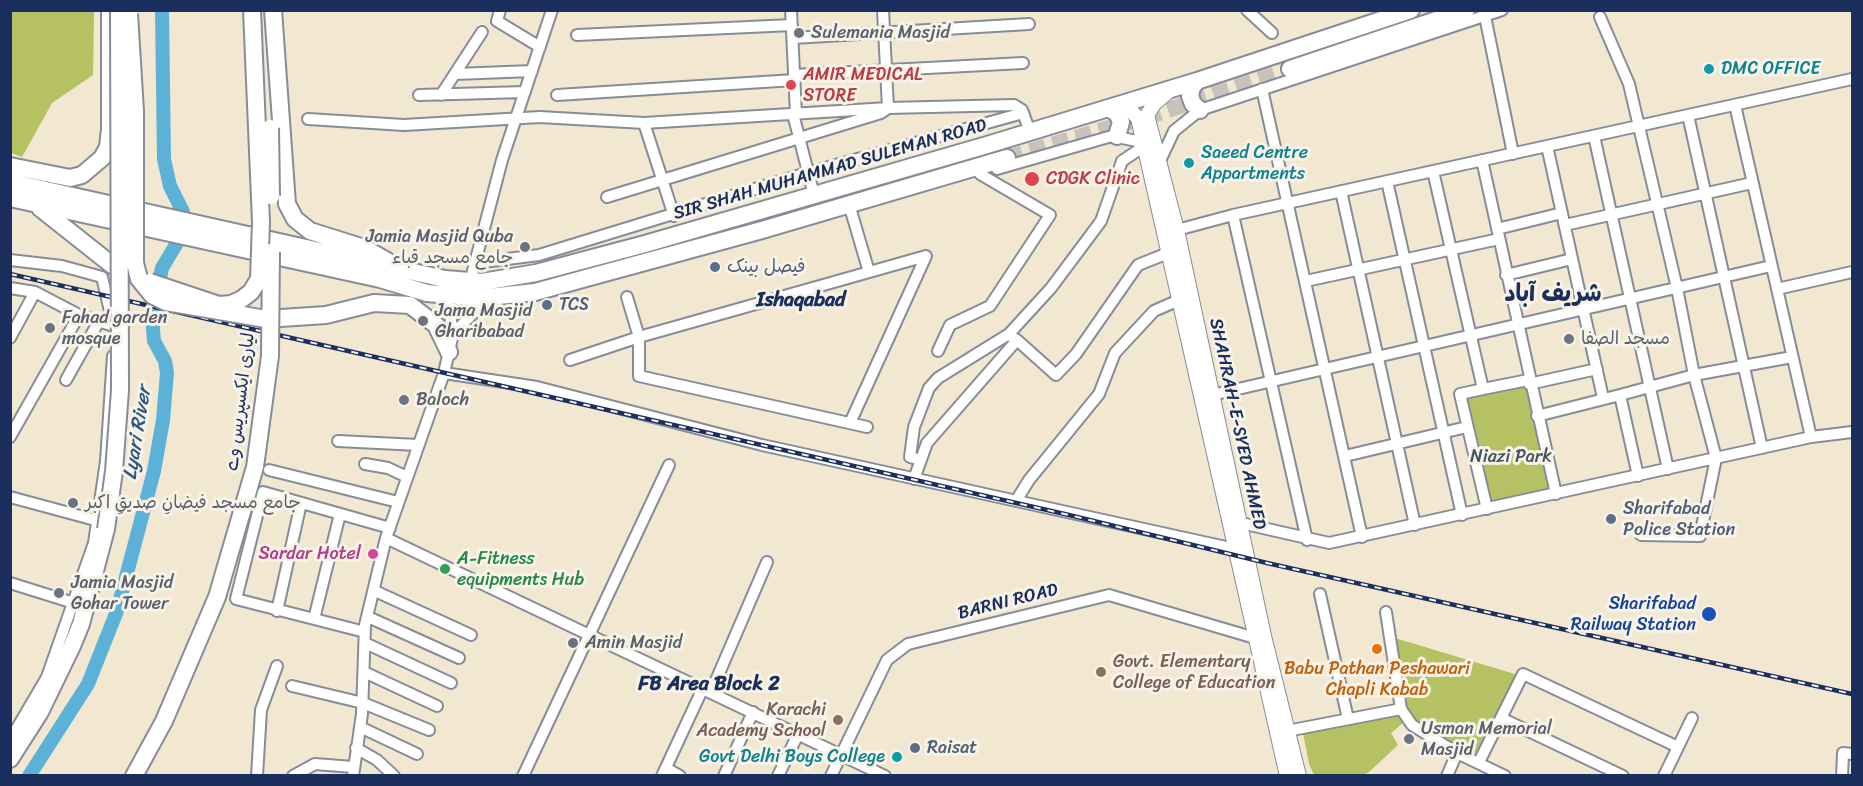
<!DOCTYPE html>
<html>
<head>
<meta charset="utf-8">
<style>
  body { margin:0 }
  #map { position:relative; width:1863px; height:786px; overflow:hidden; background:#f2e8d1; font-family:Sriracha,sans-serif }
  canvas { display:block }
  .frame { position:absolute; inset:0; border:12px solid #1b2f5e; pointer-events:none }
</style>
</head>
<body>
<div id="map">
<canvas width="1863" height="786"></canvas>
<div class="frame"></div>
</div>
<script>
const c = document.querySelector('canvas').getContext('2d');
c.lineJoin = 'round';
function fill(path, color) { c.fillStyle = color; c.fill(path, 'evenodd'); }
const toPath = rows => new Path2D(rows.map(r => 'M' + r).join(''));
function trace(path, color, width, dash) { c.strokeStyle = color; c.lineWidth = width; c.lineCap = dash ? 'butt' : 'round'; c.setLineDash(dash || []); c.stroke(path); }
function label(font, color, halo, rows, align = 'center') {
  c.font = font + ' Sriracha,"Playpen Sans Arabic",sans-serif'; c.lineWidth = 6; c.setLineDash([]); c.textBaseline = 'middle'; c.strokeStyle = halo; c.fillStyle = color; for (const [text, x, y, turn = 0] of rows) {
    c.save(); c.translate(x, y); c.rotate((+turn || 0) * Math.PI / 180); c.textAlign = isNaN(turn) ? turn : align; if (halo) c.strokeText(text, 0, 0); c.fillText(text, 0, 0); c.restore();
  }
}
fill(toPath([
  [10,11,94,11,93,75,52,103,22,157,11,153],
  [1528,380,1556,494,1487,509,1460,394],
  [1395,638,1518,675,1476,756,1425,730,1404,706],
  [1396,713,1403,723,1391,733,1398,745,1369,772,1363,775,1314,775,1309,764,1303,733]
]), '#b5c163');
trace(toPath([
  [29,776,88,684,117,611,154,471,163,420,167,373,165,361,154,341,152,317,162,268,180,238,184,224,183,212,170,186,164,159,162,10]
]), '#5bb1d7', 14);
trace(toPath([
  [1007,158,1150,116,1290,69]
]), '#c7c3ba', 16, [16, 8]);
const minor = toPath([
  [500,10,497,21,540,47],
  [791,10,796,114],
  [1247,10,1272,33],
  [1485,16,1513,154],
  [1600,17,1629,84,1677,288,1694,375,1716,458,1700,536,1641,535],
  [577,35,792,25],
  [793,38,1029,24],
  [455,74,532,71],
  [794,75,1023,63],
  [1262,89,1362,537],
  [419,95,525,92],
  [441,95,482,32],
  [557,95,795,80],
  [1735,105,1811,437],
  [793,114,814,195],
  [1688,115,1762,448],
  [308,119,404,125,540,117,644,123,888,108,1014,105,1022,110,1030,132],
  [644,123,674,216],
  [1594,136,1668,469],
  [1547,146,1603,398],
  [1482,160,1556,494],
  [1159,163,1174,131,1200,110,1502,10],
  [997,169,1112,136,1137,141,1145,151],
  [1433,171,1483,389,1528,380],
  [1387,181,1462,515],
  [1341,191,1415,525],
  [607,197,881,113,888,108,883,10],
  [851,211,869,272],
  [1233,215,1307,540],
  [1565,225,1752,183],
  [1497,229,1562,213],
  [1177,230,1233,215,1852,79],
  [10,260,62,266,102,277,114,328],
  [475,263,539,255,807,173,1023,113],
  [1506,275,1572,259],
  [1306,281,1499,239],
  [470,282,502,160,552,10],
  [10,288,35,292,79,315,114,326],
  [1777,289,1852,272],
  [447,294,453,334],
  [627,297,639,337,639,376,867,427],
  [10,338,35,292],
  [1017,340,1056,375,1076,354,1138,265,1168,253],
  [938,351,950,325,990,306,1050,215,980,174],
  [570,360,639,337,926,256],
  [444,373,537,387,762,445,1235,549,1243,547],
  [66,380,99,321],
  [1529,384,1597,369],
  [1483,389,1460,394,1487,509],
  [1212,395,1771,266],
  [1620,395,1694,375,1792,357],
  [1537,416,1620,395,1638,476],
  [850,423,926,256],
  [10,437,79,315],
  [338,441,418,445],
  [1345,456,1467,427],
  [921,460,910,457,914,427,929,388,938,378,1009,334,1051,288,1101,221,1122,161,1143,147],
  [365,464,388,468,407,477],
  [269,470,398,502],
  [914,479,927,443,1017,340,1012,337],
  [10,497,99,521],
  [1016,501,1029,480,1099,394,1115,353,1154,311,1179,300],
  [1241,523,1329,543,1811,437,1852,432],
  [386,538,885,776],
  [10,583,74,603],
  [375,591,471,635],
  [1320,594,1348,719],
  [277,611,301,503],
  [1386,612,1401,709,1412,725,1457,753,1505,776],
  [368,617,459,658],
  [314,619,340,514],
  [365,632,236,599,263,492,390,528],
  [365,643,451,683],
  [364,672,437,706],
  [292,686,363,703,429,730],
  [711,692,767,562],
  [1501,718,1623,776],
  [360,727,417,754],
  [1287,731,1401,709],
  [10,740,47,677,94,543,106,461,113,356],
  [356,748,377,760,394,776],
  [1479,762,1523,674,1678,747],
  [666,768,680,776],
  [257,776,261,710,277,666],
  [293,776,315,764,353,767],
  [353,776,362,714,365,625,386,538,444,373,453,334,489,297],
  [523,776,669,465],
  [662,776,703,688],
  [724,776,753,712],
  [778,776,798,734],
  [831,776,887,660,908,644,1109,595,1255,638,1261,637],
  [1447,776,1457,753],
  [1664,776,1692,718],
  [1842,776,1843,753,1852,754]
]);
const major = toPath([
  [1169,91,1154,104,1147,115,1177,230,1264,636,1299,776],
  [1113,107,1131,111,1138,118,1287,776]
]);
const highway = toPath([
  [273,10,287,204,295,219,310,231,364,248,387,261],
  [1290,69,1466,10],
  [1197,81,1192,87,1190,96,1193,104,1200,110],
  [1108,108,1117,113,1121,122,1117,136],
  [10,166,70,178,82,175,102,158,108,147,110,129,110,10],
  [10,182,445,279,482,282,536,273,645,244,987,145,1197,81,1411,10],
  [10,198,380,279,427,293,480,298,535,292,762,230,1007,158],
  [40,208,112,265,130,274],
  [266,319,326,315,374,303,410,305,436,325,449,352],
  [10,759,40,712,72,646,81,624,106,529],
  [134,776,164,721,217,597,255,467,270,356]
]);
trace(minor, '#868c98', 14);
trace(major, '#868c98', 16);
trace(highway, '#868c98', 20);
trace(minor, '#fff', 10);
trace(major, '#fff', 14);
trace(highway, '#fff', 16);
const rail = toPath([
  [10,274,1069,515,1267,563,1852,694]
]);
trace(rail, '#1b2f5e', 4.5);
trace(rail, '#f7f3e8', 2, [7]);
const highwayBridge = toPath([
  [129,14,135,111,135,263,139,279,152,295,166,302,266,319],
  [270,128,271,196],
  [150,282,219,305,231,304,242,299,251,292,259,279,261,222,252,10],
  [270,356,271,252],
  [106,529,114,471,120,390,119,10]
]);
trace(highwayBridge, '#868c98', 20, []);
trace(highwayBridge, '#fff', 16);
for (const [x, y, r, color] of [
  [799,33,6,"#6b7280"],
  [1709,69,6,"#0f9aa8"],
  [791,85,6,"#e0444e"],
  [1189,163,6,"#0f9aa8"],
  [1032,179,8,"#e0444e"],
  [525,247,6,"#6b7280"],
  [715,267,6,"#5c6f8a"],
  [547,305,6,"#5c6f8a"],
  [423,321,6,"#6b7280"],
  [50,328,6,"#6b7280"],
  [1569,339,6,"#6b7280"],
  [404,400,6,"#6b7280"],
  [73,503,6,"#6b7280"],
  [1611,519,6,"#5c6f8a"],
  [373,554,6,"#d1479c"],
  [445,569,6,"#2e9e5b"],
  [59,593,6,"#6b7280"],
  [1709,614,8,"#1a4fb4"],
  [573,643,6,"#6b7280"],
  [1377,649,6,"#e8710a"],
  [1101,672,6,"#8d6e63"],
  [838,720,6,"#8d6e63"],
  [1409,739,6,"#6b7280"],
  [915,748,6,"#5c6f8a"],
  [897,757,6,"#0f9aa8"]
]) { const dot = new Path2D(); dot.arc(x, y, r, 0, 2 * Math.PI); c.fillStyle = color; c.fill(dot); trace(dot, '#f7f3e8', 2); }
label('18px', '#5b616d', '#f7f3e8', [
  ["Sulemania Masjid",811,33],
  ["Jamia Masjid Quba",513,237,"right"],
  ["جامع مسجد قباء",513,258,"right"],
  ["Jama Masjid",435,311],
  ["Gharibabad",435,332],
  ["Fahad garden",62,318],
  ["mosque",62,339],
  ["مسجد الصفا",1581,339],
  ["Baloch",416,400],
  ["جامع مسجد فیضانِ صدیقِ اکبر",85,503],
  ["Jamia Masjid",71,583],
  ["Gohar Tower",71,604],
  ["Amin Masjid",585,643],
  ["Usman Memorial",1421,729],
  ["Masjid",1421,750]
], 'left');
label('18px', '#0d838f', '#f7f3e8', [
  ["DMC OFFICE",1721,69],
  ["Saeed Centre",1201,153],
  ["Appartments",1201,174],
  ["Govt Delhi Boys College",885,757,"right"]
], 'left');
label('18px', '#be3a42', '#f7f3e8', [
  ["AMIR MEDICAL",803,75],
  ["STORE",803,96],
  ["CDGK Clinic",1046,179]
], 'left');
label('18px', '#1b2f5e', '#f7f3e8', [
  ["SIR SHAH MUHAMMAD SULEMAN ROAD",830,170,-16],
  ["لیاری ایکسپریس وے",241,402,-83],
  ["SHAHRAH-E-SYED AHMED",1237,424,78],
  ["BARNI ROAD",1008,602,-14]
]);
label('18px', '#4e5e75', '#f7f3e8', [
  ["فیصل بینک",727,267],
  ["TCS",559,305],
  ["Sharifabad",1623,509],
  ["Police Station",1623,530],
  ["Raisat",927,748]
], 'left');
label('18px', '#42545f', '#f7f3e8', [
  ["Niazi Park",1511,457]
]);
label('18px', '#b23c85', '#f7f3e8', [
  ["Sardar Hotel",361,554]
], 'right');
label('18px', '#27864d', '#f7f3e8', [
  ["A-Fitness",457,559],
  ["equipments Hub",457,580]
], 'left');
label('18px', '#164399', '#f7f3e8', [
  ["Sharifabad",1696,604],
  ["Railway Station",1696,625]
], 'right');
label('18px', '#785e54', '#f7f3e8', [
  ["Govt. Elementary",1113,662],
  ["College of Education",1113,683],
  ["Karachi",826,710,"right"],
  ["Academy School",826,731,"right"]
], 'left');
label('18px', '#c56008', '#f7f3e8', [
  ["Babu Pathan Peshawari",1377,669],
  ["Chapli Kabab",1377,690]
]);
label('bold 20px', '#1b2f5e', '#f7f3e8', [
  ["Ishaqabad",801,301],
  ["FB Area Block 2",709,685]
]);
label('italic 20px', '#2e5682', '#f7f3e8', [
  ["Lyari River",138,433,-81]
]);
label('bold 24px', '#1b2f5e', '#f7f3e8', [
  ["شريف آباد",1553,295]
]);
</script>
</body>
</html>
